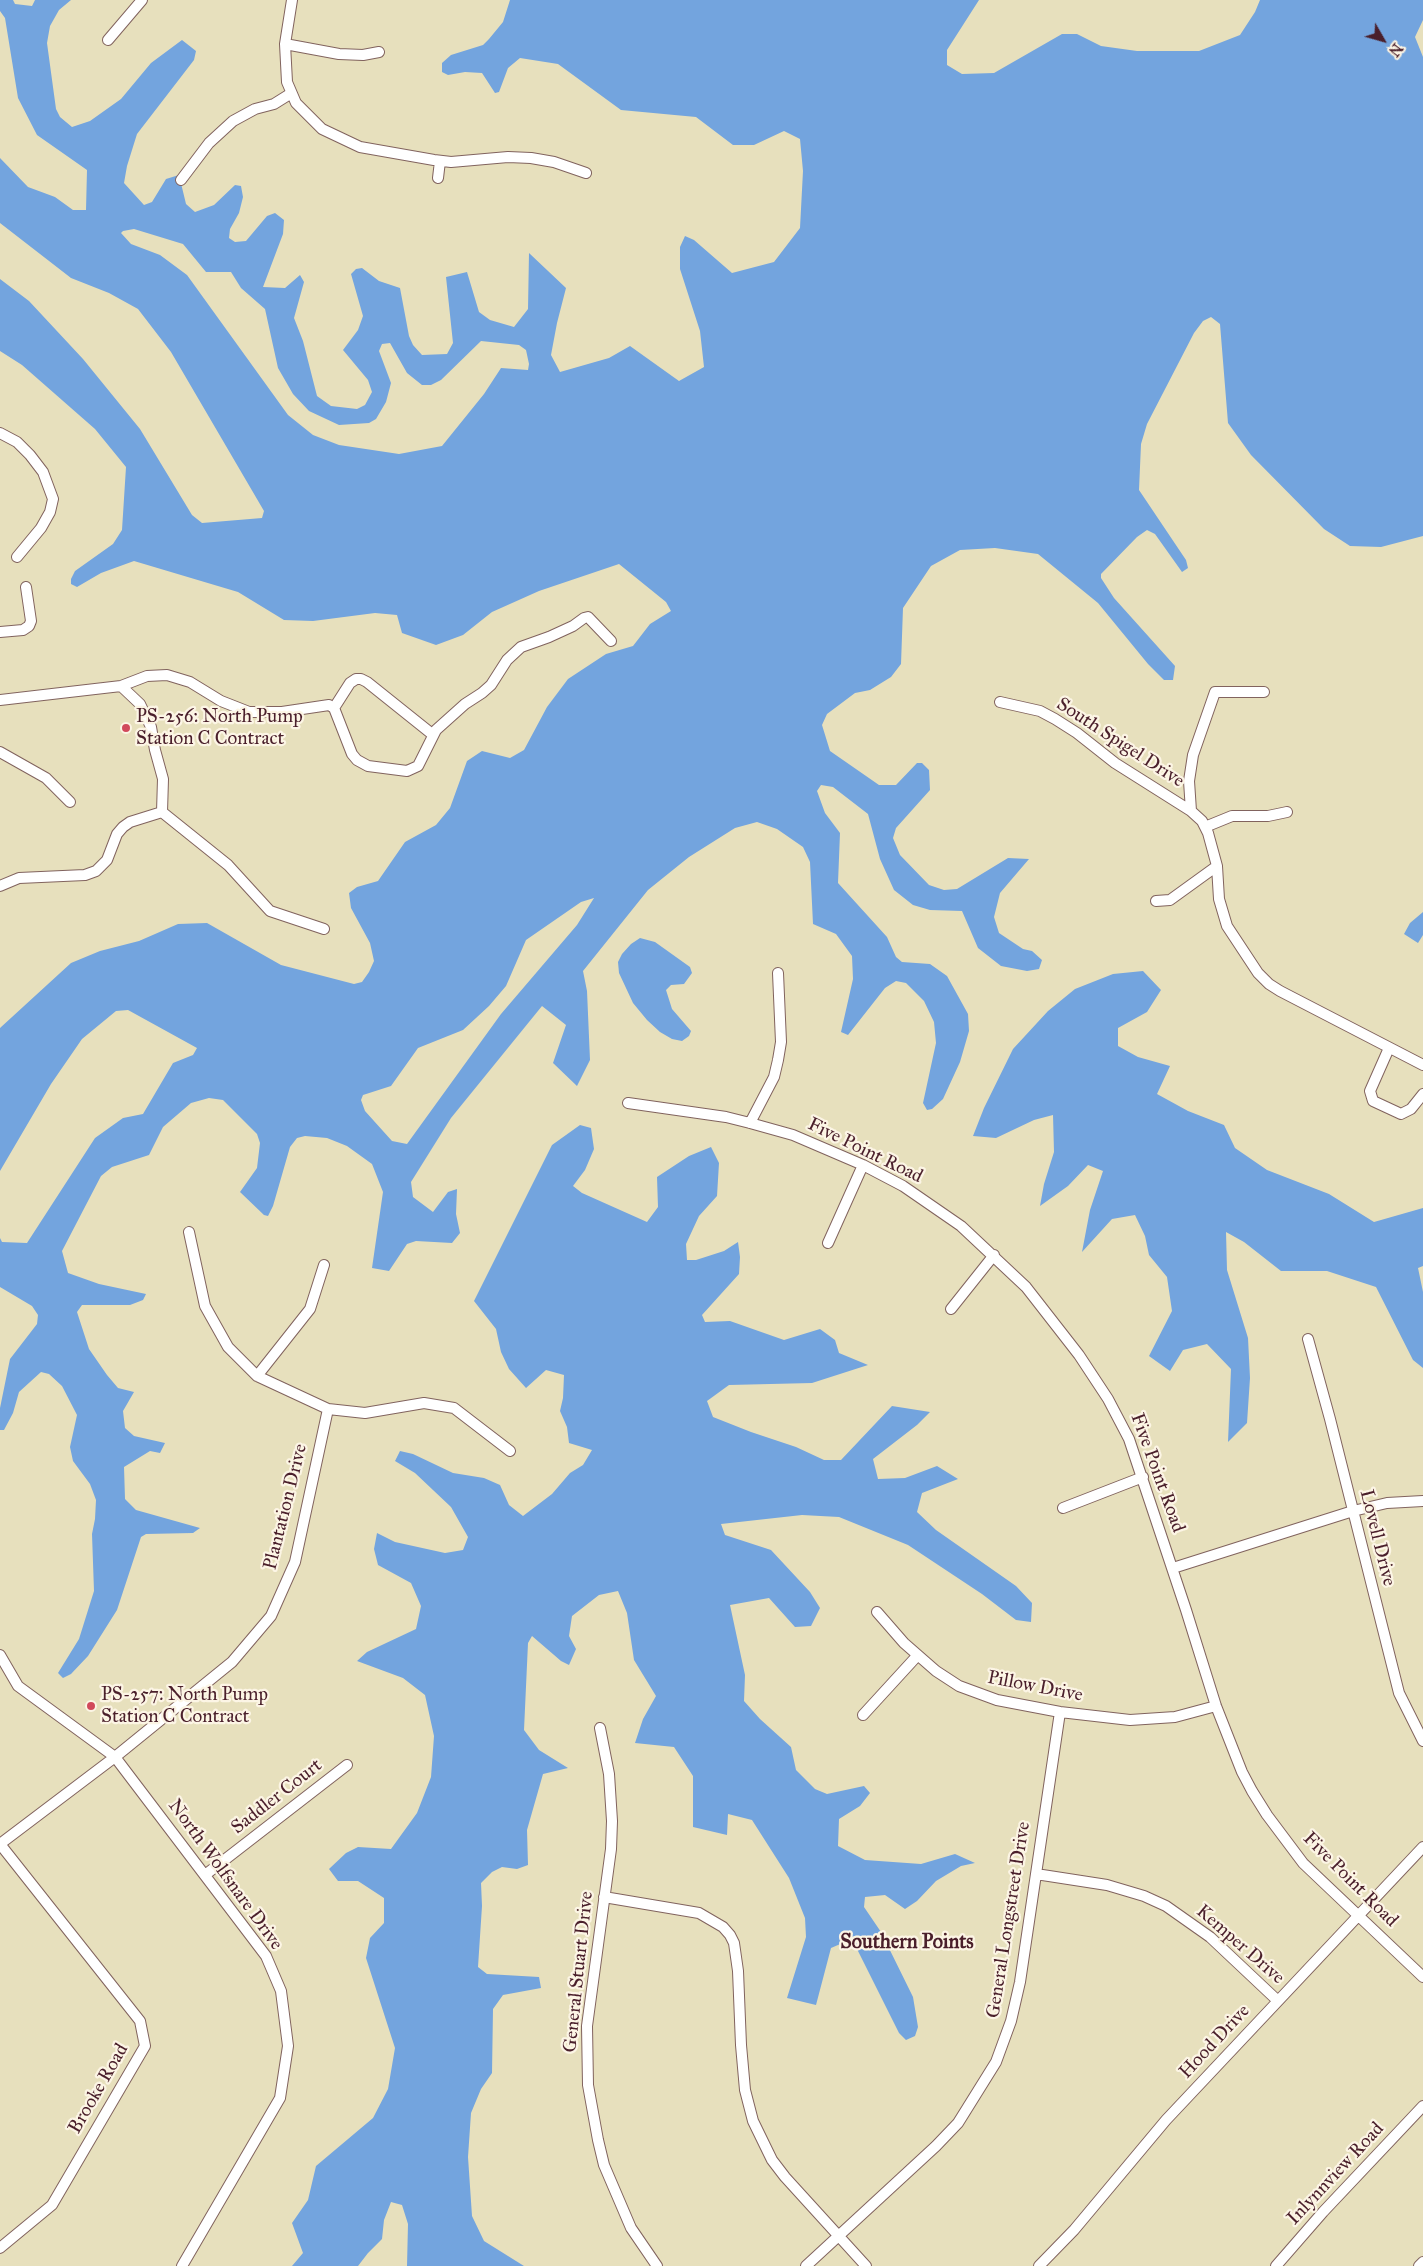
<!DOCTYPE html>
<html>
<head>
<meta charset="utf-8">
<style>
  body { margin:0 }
  #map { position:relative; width:1423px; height:2266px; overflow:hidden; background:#e7e0bd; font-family:"IM FELL Great Primer",serif }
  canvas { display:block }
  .north { position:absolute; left:1358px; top:15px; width:50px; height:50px; -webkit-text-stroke:4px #fcf5e5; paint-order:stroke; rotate:128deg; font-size:14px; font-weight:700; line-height:20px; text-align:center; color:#4a1f2b }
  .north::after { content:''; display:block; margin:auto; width:18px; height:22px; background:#4a1f2b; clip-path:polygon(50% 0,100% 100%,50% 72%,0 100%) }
</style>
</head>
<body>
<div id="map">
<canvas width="1423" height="2266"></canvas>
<div class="north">N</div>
</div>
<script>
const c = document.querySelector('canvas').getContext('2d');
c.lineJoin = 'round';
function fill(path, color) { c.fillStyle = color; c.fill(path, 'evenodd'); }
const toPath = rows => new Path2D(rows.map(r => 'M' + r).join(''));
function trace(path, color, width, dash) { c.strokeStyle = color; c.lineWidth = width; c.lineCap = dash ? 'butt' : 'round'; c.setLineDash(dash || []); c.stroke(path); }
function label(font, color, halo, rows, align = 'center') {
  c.font = font + ' "IM FELL Great Primer",serif'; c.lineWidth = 4.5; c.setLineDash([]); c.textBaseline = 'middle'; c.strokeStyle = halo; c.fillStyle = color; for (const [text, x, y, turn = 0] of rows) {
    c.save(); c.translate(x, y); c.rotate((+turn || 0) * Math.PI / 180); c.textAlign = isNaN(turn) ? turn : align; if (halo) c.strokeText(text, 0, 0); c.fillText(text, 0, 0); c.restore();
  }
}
fill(toPath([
  [0,0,13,0,15,4,32,6,35,0,71,0,59,10,50,26,47,43,56,109,60,117,72,127,90,121,121,99,151,63,182,40,196,51,194,60,137,134,127,166,124,183,144,205,152,202,166,179,179,175,186,204,195,212,214,205,235,185,241,186,243,197,239,213,230,229,229,238,235,242,246,241,267,216,275,213,284,220,283,234,263,287,285,288,300,275,304,282,294,318,303,341,317,396,331,406,357,409,365,405,372,392,368,380,343,350,358,330,363,316,351,274,356,269,362,268,379,281,400,288,409,336,413,345,422,355,447,354,453,343,446,277,467,272,479,312,490,320,514,327,528,309,529,253,566,288,557,323,551,355,560,372,609,358,630,346,679,381,704,367,700,331,680,269,680,247,685,236,694,240,732,273,774,262,800,228,803,171,800,139,784,131,754,145,733,145,696,117,621,110,558,64,520,58,508,68,499,92,495,93,482,73,465,72,448,75,442,72,442,63,451,55,483,45,489,39,503,22,510,0,979,0,947,50,947,65,962,74,994,73,1062,34,1077,34,1101,46,1137,51,1199,51,1240,35,1255,12,1260,0,1423,0,1423,20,1415,37,1423,57,1423,536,1381,547,1350,546,1324,529,1251,455,1228,423,1220,324,1211,317,1203,321,1194,333,1147,424,1141,444,1139,490,1186,560,1188,568,1182,572,1155,534,1147,530,1137,537,1101,574,1101,578,1114,598,1175,666,1173,680,1164,680,1148,664,1098,603,1038,554,995,548,960,550,931,566,903,608,901,664,891,677,870,690,855,693,827,714,822,725,830,751,879,785,896,785,917,763,922,763,929,770,930,790,896,828,893,838,900,855,929,885,944,890,957,889,1008,858,1029,859,1000,893,994,917,999,933,1023,949,1032,951,1042,960,1039,969,1027,971,1001,966,978,948,962,911,930,910,913,905,894,890,880,859,868,814,833,787,821,785,817,791,825,813,840,833,838,883,887,937,896,957,902,962,930,964,947,976,968,1014,969,1031,960,1062,943,1099,932,1109,927,1110,923,1103,936,1043,934,1022,924,1001,906,983,896,981,885,988,848,1035,841,1032,853,979,852,956,836,934,813,924,810,862,803,847,777,829,757,822,735,828,689,857,648,890,583,971,587,991,590,1060,577,1086,553,1063,566,1025,542,1006,451,1118,411,1182,413,1197,433,1212,448,1192,457,1189,456,1214,460,1233,452,1243,416,1241,407,1244,389,1271,372,1268,383,1192,372,1164,347,1146,327,1138,305,1136,297,1138,290,1147,273,1206,268,1216,264,1215,240,1192,257,1168,260,1143,257,1134,223,1100,209,1098,191,1103,163,1127,149,1155,112,1167,101,1176,62,1251,68,1273,99,1284,146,1294,143,1300,130,1305,82,1305,77,1312,89,1349,107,1375,118,1388,134,1392,123,1411,125,1428,134,1436,165,1443,160,1453,150,1451,124,1467,125,1499,136,1510,200,1528,193,1533,146,1534,141,1537,117,1610,88,1656,71,1674,63,1678,58,1673,79,1639,94,1591,92,1534,95,1519,96,1500,90,1484,73,1461,70,1447,77,1415,62,1386,49,1374,41,1372,19,1392,13,1413,4,1430,0,1430,0,1408,10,1359,37,1324,38,1315,32,1306,0,1287,0,1238,2,1242,27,1243,95,1138,123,1118,143,1114,173,1063,193,1055,197,1048,128,1010,116,1011,82,1039,51,1084,0,1171,0,1028,71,963,100,951,139,941,178,924,207,923,281,965,354,984,362,982,369,972,374,961,370,943,351,908,349,893,357,887,378,881,405,842,436,825,450,808,467,761,482,751,510,758,524,750,547,707,568,679,606,654,633,646,650,624,671,611,666,602,619,564,539,591,492,612,463,635,436,645,402,633,397,615,375,613,313,621,284,620,238,592,134,561,101,573,77,587,71,584,71,579,75,571,113,544,122,530,126,467,95,429,22,365,0,351,0,279,29,301,83,359,140,429,192,515,202,523,262,518,264,511,171,352,138,309,109,293,71,278,0,223,0,158,28,187,55,197,73,210,86,210,87,170,37,135,18,98,5,18,0,11],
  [134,229,183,244,206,272,231,272,241,288,265,309,278,368,293,394,309,411,339,425,369,423,376,419,386,402,391,383,379,351,382,344,390,343,407,373,422,385,431,385,441,380,481,341,519,345,526,350,529,364,528,370,501,368,484,394,442,446,399,454,339,445,313,435,288,415,187,275,160,255,131,244,121,233,123,231],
  [594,898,577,925,501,1014,407,1144,392,1141,365,1111,361,1100,363,1095,391,1086,418,1048,463,1030,489,1006,506,986,526,940,581,902],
  [1423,912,1423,935,1418,943,1404,934,1410,923],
  [640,938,655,942,690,967,692,973,684,984,671,985,666,990,672,1009,691,1031,689,1036,682,1041,672,1039,660,1032,647,1020,633,1003,619,973,618,962,622,954,631,944],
  [1143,971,1161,990,1147,1012,1118,1028,1118,1046,1138,1057,1170,1066,1157,1094,1188,1111,1224,1125,1235,1148,1267,1170,1329,1194,1374,1222,1423,1208,1423,1266,1418,1268,1423,1292,1423,1368,1413,1360,1376,1287,1327,1271,1281,1271,1244,1242,1226,1232,1227,1270,1248,1338,1250,1378,1247,1423,1228,1442,1231,1369,1207,1344,1183,1350,1170,1371,1149,1356,1172,1311,1167,1277,1149,1255,1145,1236,1135,1215,1112,1219,1082,1252,1090,1210,1103,1171,1088,1165,1068,1186,1040,1206,1044,1184,1054,1152,1053,1115,1034,1120,996,1138,973,1136,984,1108,1013,1049,1048,1011,1075,989,1113,974],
  [580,1125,591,1128,594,1149,585,1170,573,1186,582,1193,647,1222,658,1207,657,1177,689,1156,711,1147,719,1163,717,1196,699,1216,686,1244,687,1260,696,1260,724,1251,738,1242,740,1257,739,1274,702,1315,705,1322,730,1321,784,1340,820,1329,835,1340,839,1353,868,1365,812,1383,729,1385,707,1401,713,1417,751,1432,796,1447,824,1460,841,1460,892,1406,930,1412,917,1425,873,1459,878,1479,905,1478,937,1466,958,1479,922,1493,917,1512,936,1530,1016,1586,1032,1603,1031,1622,1016,1620,982,1594,908,1545,839,1517,802,1515,721,1524,725,1535,771,1550,810,1592,820,1608,811,1626,795,1627,769,1598,730,1605,745,1675,744,1701,760,1719,791,1747,796,1770,815,1789,827,1794,864,1786,870,1793,860,1806,839,1819,838,1846,865,1860,921,1864,955,1854,975,1863,961,1866,936,1881,917,1901,905,1909,885,1895,865,1897,864,1907,881,1932,913,1997,918,2027,915,2036,906,2040,899,2033,852,1939,831,1948,816,2005,787,1998,806,1937,805,1918,789,1878,752,1820,728,1814,727,1835,693,1827,693,1776,674,1747,635,1743,643,1719,656,1696,634,1660,627,1613,618,1591,599,1595,572,1616,569,1636,576,1649,569,1665,561,1661,532,1636,528,1643,524,1730,539,1750,568,1768,543,1774,527,1830,528,1865,517,1869,502,1867,492,1872,481,1883,482,1906,478,1967,487,1974,539,1977,541,1988,503,1995,493,2009,492,2073,481,2089,471,2113,468,2157,472,2216,484,2241,524,2266,407,2266,408,2224,402,2205,391,2202,384,2220,382,2239,368,2253,358,2266,292,2266,303,2253,292,2223,308,2200,316,2166,373,2118,388,2089,395,2048,366,1958,370,1938,384,1923,384,1898,358,1881,338,1881,329,1869,346,1853,358,1847,391,1849,417,1813,431,1777,434,1736,425,1695,403,1678,357,1661,367,1652,416,1629,421,1606,411,1583,378,1565,374,1549,377,1533,395,1542,445,1553,463,1550,468,1537,451,1507,415,1473,395,1461,400,1451,413,1454,453,1473,484,1478,500,1485,509,1505,523,1516,552,1494,570,1473,583,1465,592,1450,569,1443,567,1427,560,1411,563,1398,564,1375,546,1370,526,1388,509,1369,501,1352,496,1329,474,1301,552,1145]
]), '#73a4de');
const street = toPath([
  [292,0,285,44,287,82,296,103,322,129,360,147,434,160,451,162,508,157,531,158,554,162,586,173],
  [108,40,142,0],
  [285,44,339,54,363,55,379,52],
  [438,178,440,161],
  [181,180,209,143,233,121,255,109,274,104,290,94],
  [0,433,17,442,30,455,43,472,53,499,50,512,41,528,17,557],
  [0,632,23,630,29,626,31,621,26,587],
  [121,686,140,704,151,727,155,750,163,779,162,812],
  [0,700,121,686,147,676,167,675,190,682,221,701,249,712,282,712,329,705,334,708],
  [1000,702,1040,711,1055,719,1077,733,1115,763,1191,811],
  [334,708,352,754,357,760,368,766,407,771,418,766,436,730,465,704,482,693,491,685,507,660,521,647,549,637,573,626,584,618,588,617,611,641],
  [334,708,350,683,356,679,361,679,367,682,432,734],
  [0,752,46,778,70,802],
  [162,812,228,865,270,911,324,929],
  [1205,827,1232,816,1268,816,1287,812],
  [1217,866,1219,899,1227,926,1258,973,1269,984,1280,991,1423,1065],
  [0,886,19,878,85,875,96,871,107,860,117,834,123,827,130,822,162,812],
  [1156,901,1170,900,1217,866,1208,833,1202,821,1191,811,1189,781,1193,755,1215,692,1264,692],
  [1389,1048,1370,1091,1373,1101,1401,1114,1411,1109,1423,1094],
  [628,1103,726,1117,750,1123,793,1135,863,1165,903,1186,961,1226,1026,1287,1079,1355,1108,1399,1129,1439,1186,1610,1216,1706,1242,1772,1252,1791,1267,1815,1303,1863,1423,1977],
  [750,1123,774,1077,778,1060,781,1042,778,973],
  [189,1232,205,1306,228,1347,257,1376,328,1409,365,1413,424,1403,454,1408,510,1451],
  [828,1243,863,1165],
  [951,1309,994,1255],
  [1308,1339,1330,1419,1399,1693,1423,1741],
  [257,1376,310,1309,324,1265],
  [1063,1508,1143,1477],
  [1173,1568,1353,1511,1387,1503,1423,1501],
  [877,1612,904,1643,936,1671,959,1686,997,1700,1060,1712,1130,1720,1175,1717,1216,1706],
  [0,1655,18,1686,115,1757,266,1956,281,1991,288,2046,280,2098,182,2266],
  [863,1715,917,1656],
  [600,1728,609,1774,612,1821,611,1849,587,2026,588,2085,598,2140,604,2165,631,2228,657,2266],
  [1036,1874,1107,1885,1144,1896,1166,1906,1210,1937,1278,2001],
  [205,1875,347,1765],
  [604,1897,699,1913,723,1927,730,1935,734,1943,738,1971,741,2045,745,2090,753,2121,772,2160,785,2177,866,2266],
  [0,2248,52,2205,145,2046,140,2021,0,1844,115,1757,232,1662,271,1616,295,1562,328,1409],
  [806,2266,936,2146,958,2123,996,2062,1011,2021,1020,1982,1060,1712],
  [1039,2266,1074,2230,1166,2120,1423,1847],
  [1276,2266,1323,2212,1423,2106],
  [1419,2266,1423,2262]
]);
trace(street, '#81635e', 12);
trace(street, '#fff', 10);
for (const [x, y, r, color] of [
  [126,728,5,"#d1495b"],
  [91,1706,5,"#d1495b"]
]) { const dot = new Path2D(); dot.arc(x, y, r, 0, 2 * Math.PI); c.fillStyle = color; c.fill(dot); trace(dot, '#fcf5e5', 2); }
label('19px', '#4a1f2b', '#fcf5e5', [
  ["PS-256: North Pump",136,717],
  ["Station C Contract",136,739],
  ["PS-257: North Pump",101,1695],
  ["Station C Contract",101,1717]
], 'left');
label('19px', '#4a1f2b', '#fcf5e5', [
  ["South Spigel Drive",1120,743,33],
  ["Five Point Road",865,1151,26],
  ["Five Point Road",1157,1473,70],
  ["Plantation Drive",286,1507,-76],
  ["Lovell Drive",1377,1538,76],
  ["Pillow Drive",1035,1687,11],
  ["Saddler Court",277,1797,-38],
  ["North Wolfsnare Drive",225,1875,54],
  ["Five Point Road",1350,1880,45],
  ["General Longstreet Drive",1009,1920,-81],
  ["Kemper Drive",1240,1945,41],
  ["General Stuart Drive",579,1972,-84],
  ["Hood Drive",1215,2042,-47],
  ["Brooke Road",99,2089,-60],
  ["Inlynnview Road",1336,2174,-47]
]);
label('bold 20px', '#4a1f2b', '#fcf5e5', [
  ["Southern Points",907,1943]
]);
</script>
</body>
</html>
